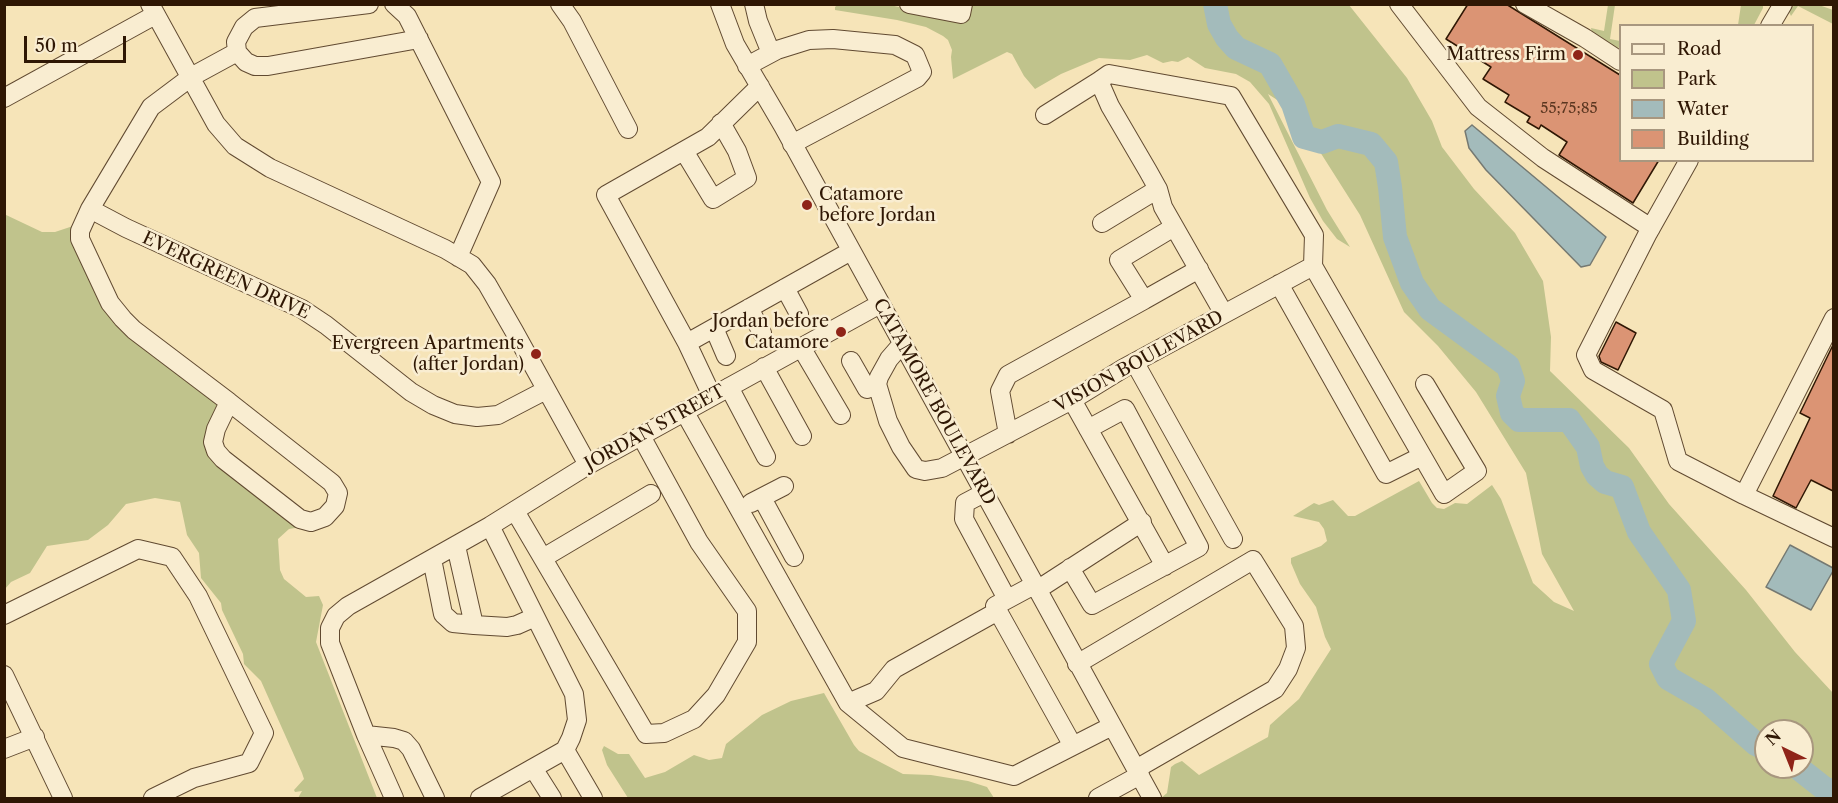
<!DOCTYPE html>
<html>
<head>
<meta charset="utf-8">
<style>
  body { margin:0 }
  #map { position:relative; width:1838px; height:803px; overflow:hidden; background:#f6e4b8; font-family:"Libre Caslon Text",serif }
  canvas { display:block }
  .frame { position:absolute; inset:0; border:6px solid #2f1704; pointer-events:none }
  .legend { position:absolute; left:1619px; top:24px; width:195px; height:138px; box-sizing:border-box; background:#f9edd1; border:2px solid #a8977f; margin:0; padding:8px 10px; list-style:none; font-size:18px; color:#2f1704 }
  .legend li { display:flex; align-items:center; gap:12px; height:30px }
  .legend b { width:30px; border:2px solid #a8977f }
  .north { position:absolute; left:1754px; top:719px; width:60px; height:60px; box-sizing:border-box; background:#f9edd1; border:2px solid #a8977f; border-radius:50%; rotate:317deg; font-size:16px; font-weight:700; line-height:24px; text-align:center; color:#2f1704 }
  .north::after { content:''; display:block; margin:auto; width:21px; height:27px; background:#8f2418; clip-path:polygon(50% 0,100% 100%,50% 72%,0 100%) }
  .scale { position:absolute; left:24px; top:36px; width:102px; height:27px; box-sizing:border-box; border:3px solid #2f1704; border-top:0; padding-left:8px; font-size:18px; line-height:21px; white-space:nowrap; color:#2f1704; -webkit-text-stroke:4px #f9edd1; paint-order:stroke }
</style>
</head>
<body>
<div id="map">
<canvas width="1838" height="803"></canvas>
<div class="frame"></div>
<ul class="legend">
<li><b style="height:8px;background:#f9edd1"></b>Road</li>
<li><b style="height:16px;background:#c0c38c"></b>Park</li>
<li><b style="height:16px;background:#a3bbbb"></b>Water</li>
<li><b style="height:16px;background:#db9474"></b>Building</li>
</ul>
<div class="north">N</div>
<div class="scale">50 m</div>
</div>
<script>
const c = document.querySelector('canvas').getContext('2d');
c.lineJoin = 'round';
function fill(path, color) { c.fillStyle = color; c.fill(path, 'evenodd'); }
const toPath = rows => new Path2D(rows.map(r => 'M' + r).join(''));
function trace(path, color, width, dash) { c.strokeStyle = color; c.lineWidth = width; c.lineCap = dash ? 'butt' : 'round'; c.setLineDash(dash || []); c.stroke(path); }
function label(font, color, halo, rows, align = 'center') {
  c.font = font + ' "Libre Caslon Text",serif'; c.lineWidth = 5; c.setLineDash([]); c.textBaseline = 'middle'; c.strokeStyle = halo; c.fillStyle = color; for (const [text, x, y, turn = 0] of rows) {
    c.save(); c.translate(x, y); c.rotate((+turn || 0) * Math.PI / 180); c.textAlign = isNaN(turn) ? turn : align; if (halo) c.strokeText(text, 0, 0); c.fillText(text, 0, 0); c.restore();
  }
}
fill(toPath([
  [838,4,890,5,912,10,917,4,1349,5,1407,78,1432,121,1442,147,1474,189,1515,233,1543,281,1551,337,1550,371,1629,448,1669,504,1746,590,1795,652,1833,693,1833,798,1161,798,1167,793,1171,767,1175,764,1182,761,1199,775,1268,737,1270,725,1299,699,1331,649,1325,637,1316,607,1300,584,1291,563,1291,558,1321,546,1327,541,1324,529,1319,522,1293,516,1314,503,1319,505,1333,500,1348,516,1355,516,1419,481,1432,503,1437,508,1444,509,1455,503,1467,504,1492,485,1501,499,1533,583,1554,602,1574,611,1542,554,1526,473,1476,392,1438,346,1404,312,1360,215,1315,144,1288,107,1268,94,1327,210,1350,247,1337,239,1323,221,1310,198,1269,104,1250,82,1236,74,1205,68,1188,57,1178,62,1172,61,1163,63,1147,55,1130,60,1099,58,1061,74,1035,89,1024,76,1012,54,1007,52,953,79,951,57,952,50,948,40,943,36,926,27,897,20,835,10,835,7],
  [1766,731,1802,731,1802,767,1766,767],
  [1795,4,1819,5,1833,10,1833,24,1798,6,1791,16,1789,12],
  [1608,5,1615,5,1610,39,1620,41,1620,47,1618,48,1615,49,1592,33,1591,28,1604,31],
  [1741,5,1763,5,1763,8,1754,25,1738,25],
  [4,214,42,232,55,232,73,226,109,302,223,398,213,445,301,527,289,529,278,539,280,570,284,579,306,597,319,596,323,605,316,642,377,798,298,798,302,791,295,792,294,790,304,779,302,773,261,681,244,664,243,654,222,610,221,603,201,578,199,553,187,535,180,502,155,498,126,504,108,525,88,540,47,546,30,573,11,582,5,589],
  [824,693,854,745,859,751,903,774,931,775,968,781,987,787,994,798,628,798,607,765,602,750,604,746,618,754,629,754,645,778,665,772,694,755,709,760,722,758,726,744,762,715,791,701]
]), '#c0c38c');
const water = toPath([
  [1472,125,1606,237,1590,265,1581,267,1486,170,1469,148,1465,131,1472,125],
  [1790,545,1833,568,1833,571,1811,610,1766,587,1790,545]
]);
fill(water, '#a3bbbb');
trace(water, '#757972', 1.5);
trace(toPath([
  [1215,4,1219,24,1227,38,1236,48,1270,64,1293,104,1304,137,1322,142,1338,136,1371,144,1386,162,1390,187,1395,237,1412,283,1430,309,1508,366,1513,381,1508,396,1512,413,1519,420,1569,420,1588,447,1592,466,1597,475,1605,482,1622,487,1639,532,1679,590,1684,621,1661,664,1668,678,1706,700,1756,744,1766,749],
  [1797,767,1825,789,1834,791]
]), '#a3bbbb', 24);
const building = toPath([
  [1468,4,1506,4,1620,75,1620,160,1659,160,1633,203,1559,155,1567,142,1541,125,1539,129,1527,122,1530,117,1505,102,1509,95,1483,79,1491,67,1446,39,1468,4],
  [1616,322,1636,333,1618,370,1601,362,1599,356,1616,322],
  [1833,345,1833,491,1811,480,1796,508,1773,496,1810,418,1800,413,1833,345]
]);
fill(building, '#db9474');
trace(building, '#2f1704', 1.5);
const minor = toPath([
  [150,4,216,124,235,146,270,168,445,249,472,265,487,284,514,331,588,465],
  [369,4,255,18,244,27,236,42,237,52,246,62,255,66,268,66,419,39],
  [394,4,407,16,491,182,458,257],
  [560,4,572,21,628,129],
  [720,4,735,44,783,126,1152,798],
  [754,4,758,21,771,53],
  [909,4,961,14,963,4],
  [1399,4,1478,107,1543,158,1651,228],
  [1525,4,1585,38,1620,61],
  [1770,26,1783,4],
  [747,66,777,50,809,40,833,39,895,45,915,55,922,72,917,78,792,144],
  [4,98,155,15],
  [1045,115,1099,81],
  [684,151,713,199,747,178,737,151,721,123],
  [1689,160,1648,233,1586,355,1593,370,1663,410,1678,461,1744,495,1834,318],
  [90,209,126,228,302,309,326,325,411,392,433,405,455,414,477,417,498,415,546,390],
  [1102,223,1158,189],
  [1174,227,1119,260,1144,300,1199,269],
  [1279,284,1386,474,1422,456],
  [785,288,799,314],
  [749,308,762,333],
  [1224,314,1163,207,1158,189,1148,171,1110,106,1099,81,1109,74,1231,96,1314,235,1313,266,1444,494,1477,471,1425,384],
  [714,328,726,356],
  [687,343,606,195,708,137,760,86],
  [902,344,889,359,879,377,877,384,888,421,901,447,916,469,925,471,942,468,1072,400,1124,368,1313,266],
  [801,347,841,415],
  [851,361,867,389,877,384],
  [1135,363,1233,539],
  [764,367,802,436],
  [729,387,766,457],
  [712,396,687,343,851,251],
  [1072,400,1165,566],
  [229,402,134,330,123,319,110,303,80,239,80,231,90,209,151,107,191,77,237,52],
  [229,402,332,483,338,493,335,506,325,517,311,522,300,519,223,459,216,451,213,442,216,429,229,402],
  [684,411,848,703,903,748,1014,776,1112,726],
  [1008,434,1000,391,1008,375,1144,300],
  [984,493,965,503,964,519,1007,599],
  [1744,495,1834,538],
  [762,498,794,557],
  [751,503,784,486],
  [515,511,646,734,664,733,694,719,716,695,747,642,747,611,699,542,641,436],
  [456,546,474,625,507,627,517,625,535,617],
  [543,558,651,494],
  [432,559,443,614,453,623,474,625],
  [1070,568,1092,605,1199,547,1125,409,1088,429],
  [1034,585,995,606,1073,746],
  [1037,590,1142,522],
  [4,615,138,549,172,557,198,596,264,733,249,763,194,778,153,798],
  [1077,664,1253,560,1294,626,1296,648,1288,669,1275,689,1136,769],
  [4,675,63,798],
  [848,703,876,691,894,669,998,611],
  [366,735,394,738,404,741,411,749,435,798],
  [4,749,35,737],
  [565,750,593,798],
  [533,768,552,798],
  [394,798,366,735,330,643,330,628,336,616,348,606,490,526,588,465,880,304],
  [480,798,565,750,571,738,577,720,574,694,490,526],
  [1098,798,1140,775]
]);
trace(minor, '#614a31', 20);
trace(minor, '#f9edd1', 18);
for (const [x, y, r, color] of [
  [1578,55,6,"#8f2418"],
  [807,205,6,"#8f2418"],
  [841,332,6,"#8f2418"],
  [536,354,6,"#8f2418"]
]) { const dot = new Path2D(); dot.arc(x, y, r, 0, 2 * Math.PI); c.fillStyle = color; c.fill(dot); trace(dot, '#f9edd1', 2); }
label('15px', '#5a3620', null, [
  ["55;75;85",1569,109]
]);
label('18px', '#2f1704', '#f9edd1', [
  ["Mattress Firm",1566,55],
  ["Catamore",819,195,"left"],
  ["before Jordan",819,216,"left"],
  ["Jordan before",829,322],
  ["Catamore",829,343],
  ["Evergreen Apartments",524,344],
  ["(after Jordan)",524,365]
], 'right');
label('18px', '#2f1704', '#f9edd1', [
  ["EVERGREEN DRIVE",226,276,25],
  ["VISION BOULEVARD",1139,362,-29],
  ["CATAMORE BOULEVARD",934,402,61],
  ["JORDAN STREET",655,428,-29]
]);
</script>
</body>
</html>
